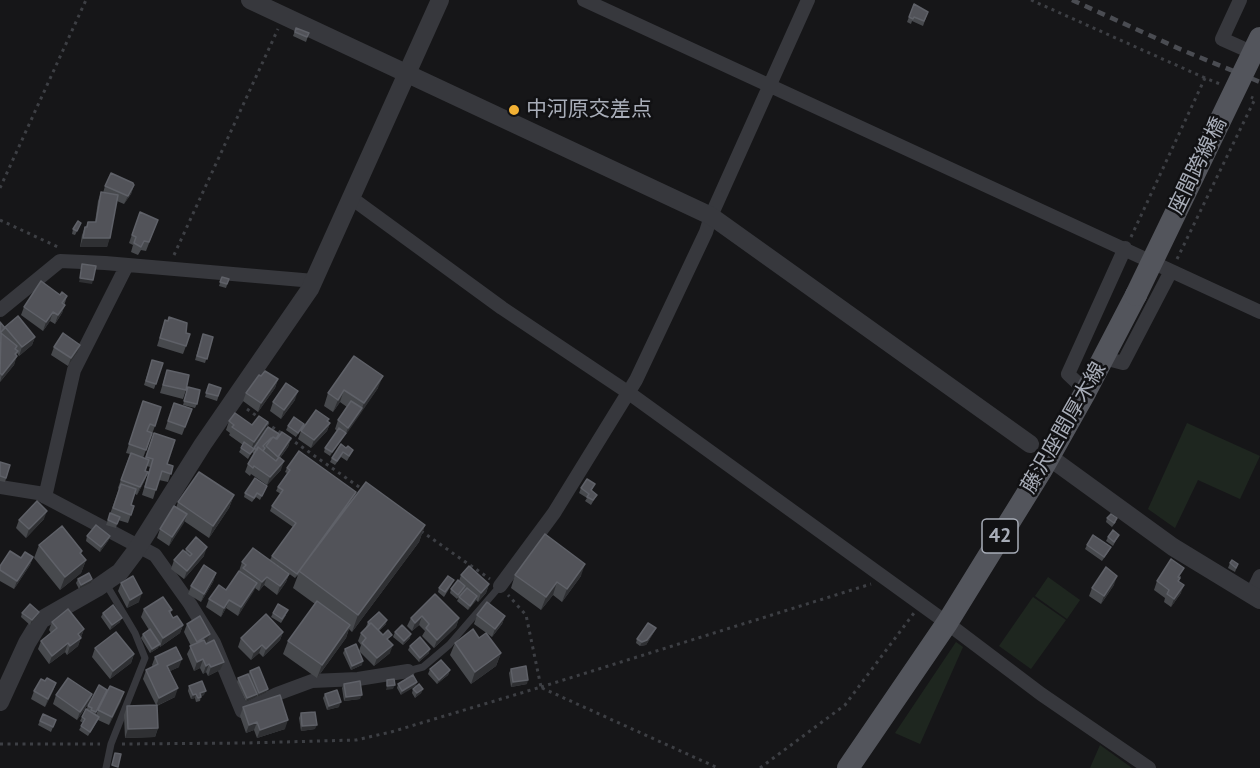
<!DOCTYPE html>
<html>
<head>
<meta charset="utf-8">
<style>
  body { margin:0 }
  canvas { display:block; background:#161618 }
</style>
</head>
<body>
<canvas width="1260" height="768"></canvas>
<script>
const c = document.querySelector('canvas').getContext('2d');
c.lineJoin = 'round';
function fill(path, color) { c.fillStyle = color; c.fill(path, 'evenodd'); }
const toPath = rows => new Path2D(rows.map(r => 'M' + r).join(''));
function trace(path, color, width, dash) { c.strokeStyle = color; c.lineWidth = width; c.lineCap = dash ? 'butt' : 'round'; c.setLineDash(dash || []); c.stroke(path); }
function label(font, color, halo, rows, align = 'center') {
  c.font = font + ' "PT Sans","Noto Sans JP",sans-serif'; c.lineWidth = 5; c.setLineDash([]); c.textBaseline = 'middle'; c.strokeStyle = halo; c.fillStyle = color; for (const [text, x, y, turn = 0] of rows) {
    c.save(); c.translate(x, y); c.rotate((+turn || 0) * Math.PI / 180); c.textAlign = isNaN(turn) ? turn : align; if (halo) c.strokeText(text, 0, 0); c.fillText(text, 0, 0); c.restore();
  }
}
fill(toPath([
  [1187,423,1260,456,1240,499,1198,480,1175,528,1148,509],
  [1048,577,1080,600,1067,619,1035,596],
  [1033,597,1066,620,1031,669,999,646],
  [956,642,963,647,920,744,895,733],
  [1100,745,1132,768,1090,768]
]), '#1e261f');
trace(toPath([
  [1031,0,1205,78],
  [0,188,86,0],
  [0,220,58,247],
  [1131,237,1205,78,1220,84],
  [174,255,278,29],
  [1177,259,1255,99,1251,97],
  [247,409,261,419],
  [266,423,283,434],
  [289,438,362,489],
  [421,531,490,579],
  [541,687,871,584],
  [542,688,718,768],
  [0,744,100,744],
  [122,744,246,743,356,740,391,732,541,687,526,615,508,595],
  [760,768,845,705,914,613]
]), '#3d3f44', 3, [3, 4.5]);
trace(toPath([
  [408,671,423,667,449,645,500,586],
  [106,768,111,744,145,658,135,633,106,584]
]), '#37383d', 7);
trace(toPath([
  [584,0,1260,312],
  [1240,0,1222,39,1258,55],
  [350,197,502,308,629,393,947,623,1041,694,1149,768],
  [0,310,60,261,105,263,314,281],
  [1104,358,1123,363,1171,271],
  [1086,391,1068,374,1125,248],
  [0,487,38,493,155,555,190,604,214,643,242,711,277,694,312,681,358,679,408,671],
  [45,497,74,370,127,265],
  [500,586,554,513,636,380,706,232,711,216,808,0],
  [1251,595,1260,576]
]), '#37383d', 14);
trace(toPath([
  [250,0,711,216,1030,444],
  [1049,457,1173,547,1260,600],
  [0,702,27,643,41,620,97,588,120,572,135,552,203,444,310,289,440,0]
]), '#37383d', 18);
trace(toPath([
  [848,768,947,623,1041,471,1086,391,1136,295]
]), '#53555c', 22);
trace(toPath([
  [1072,0,1182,50,1260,82]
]), '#4a4c52', 4.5, [8, 6]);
trace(toPath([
  [1136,295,1260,38]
]), '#53555c', 22);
fill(toPath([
  [914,4,928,12,923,26,912,21,911,24,907,22],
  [296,28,309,33,306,42,293,36],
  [134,185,131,194,124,204,117,201,107,247,80,247,82,235,85,227,86,227,88,222,95,222,98,201,101,192,103,193,105,186],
  [140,212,158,220,146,251,141,250,138,255,131,252,133,245,129,243],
  [81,223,75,235,72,234,73,229],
  [222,277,229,279,226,288,219,286],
  [60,295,67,296,62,313,55,324,50,321,43,331,21,315,24,307],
  [165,320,186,333,186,346,183,354,157,346],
  [0,322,5,327,35,337,32,345,19,356,17,353,14,365,0,382],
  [203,334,213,337,205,363,195,360],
  [54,347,77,353,68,366,51,355],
  [354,356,378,388,330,456,324,452,325,448,337,431,335,429,338,420,347,407,340,402,333,412,324,406,328,393],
  [152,360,163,363,154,389,144,385],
  [167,370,186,390,183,399,160,393],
  [261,376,278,379,275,388,258,412,243,401,246,393],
  [209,384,221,388,217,401,205,397],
  [188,387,197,404,195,408,183,405],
  [295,400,281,419,270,411,273,402],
  [143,401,155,426,143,458,145,458,154,433,167,464,173,466,168,482,159,480,153,499,142,495,150,467,147,466,145,471,145,480,137,495,135,494,131,505,134,506,128,523,118,520,116,528,106,525,119,489,118,488,130,454,126,453],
  [174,403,192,409,182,435,165,429],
  [229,421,252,425,268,422,265,430,253,448,254,449,268,427,279,434,278,437,291,438,288,447,280,458,281,470,267,485,251,474,250,476,245,472,248,464,254,454,252,452,248,459,239,452,243,445,229,435,230,433,226,430],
  [328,422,330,423,327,431,311,448,298,439,301,431],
  [288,426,302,428,296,437,286,430],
  [346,448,353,450,347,461,341,457,335,465,330,462,332,458],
  [0,462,10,465,5,482,0,481],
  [287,468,356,492,355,496,425,525,419,542,352,632,349,629,346,638,317,678,283,654,288,641,315,604,293,588,298,575,295,578,270,560,272,556,293,527,270,511,272,506,281,494,276,491,278,487,287,473,285,472],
  [267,486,260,500,256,497,252,502,244,497,245,493],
  [581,488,593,488,591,491,597,495,591,505,585,501,587,498,579,493],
  [234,495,229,508,209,538,184,521,169,546,157,538,160,529,176,508,178,502],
  [1107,518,1116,522,1112,527,1106,522],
  [44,519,26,538,16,528,19,520],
  [1119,535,1113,546,1106,541,1108,537],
  [87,536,110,536,108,541,100,552,86,541],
  [39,545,82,551,81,554,86,560,81,573,60,590,34,558],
  [1087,545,1109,551,1102,561,1085,549],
  [186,549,204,556,184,579,171,569,174,560,185,552],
  [33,557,30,565,14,589,0,581,0,566,21,558],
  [242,562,289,574,286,582,277,595,264,585,259,591,255,588,238,616,226,608,221,617,206,607,209,599,226,590,239,571],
  [1230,563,1238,564,1235,572,1228,568],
  [216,573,213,582,201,602,188,594,191,586],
  [461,575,489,584,486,593,478,602,476,600,468,610,457,601,459,597,465,590,457,599,450,593,451,589,459,581],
  [515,575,581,576,562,602,553,595,541,610,511,588],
  [1181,576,1179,581,1181,593,1171,607,1164,602,1165,598,1154,590,1157,581],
  [78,579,91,583,79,589,76,583],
  [121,583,139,602,127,608,118,591],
  [452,584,444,597,438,592,439,588],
  [1114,585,1101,604,1089,596,1092,588],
  [435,594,459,618,456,627,434,648,422,636,425,631,419,625,412,631,407,626,411,618],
  [144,609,172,610,170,614,173,618,183,625,180,633,160,647,159,645,158,648,150,653,141,638,143,634,149,630,141,617],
  [22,613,37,616,30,625,21,617],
  [103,613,120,622,110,630,101,617],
  [273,613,286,615,281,623,271,617],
  [477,615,505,616,502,624,492,637,474,624],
  [52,622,84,629,78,646,67,655,65,652,49,664,38,649,41,641,51,633,49,630],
  [368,622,386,624,379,631,389,641,390,653,374,666,359,651,362,665,351,670,343,653,345,649,359,651,361,645,358,641,361,633,366,627],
  [187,624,210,634,207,643,206,644,220,670,208,676,206,672,203,674,200,668,194,671,187,654,191,646,184,632],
  [656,628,654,632,646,645,640,646,636,643,637,639],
  [283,632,280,640,263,657,259,653,251,660,238,647,241,638],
  [395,632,410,638,403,645,393,637],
  [479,638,501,653,496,666,471,684,450,655,455,643],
  [410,646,429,653,419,662,408,650],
  [95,648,134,654,131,663,110,679,92,657],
  [155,657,179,667,170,671,175,697,157,706,158,728,155,737,125,738,124,715,127,706,156,705,143,679,146,670,153,667,152,665],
  [430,669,450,670,448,675,437,684,428,674],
  [511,669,527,684,511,687,509,673],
  [250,671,268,689,266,693,257,697,256,694,255,698,246,702,237,682,238,678,248,674],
  [413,675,401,695,397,688,398,684],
  [45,681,56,683,53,691,45,707,31,699,34,691],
  [344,684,360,699,344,701,342,688],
  [189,686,204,695,201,696,200,701,196,702,195,698,191,699,188,691],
  [413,689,423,689,421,693,415,698,412,693],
  [92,694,89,703,77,720,53,704,56,695],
  [106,694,95,715,96,715,98,710,121,701,109,725,98,720,88,736,79,730,83,723,80,721,82,717,88,706],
  [325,694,339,707,327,710,323,698],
  [243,707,285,729,257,738,254,730,246,733,240,716],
  [301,713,315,729,301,731,299,718],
  [43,714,56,720,51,732,38,725]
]), '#47494d');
fill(toPath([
  [134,185,131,194,124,204,128,196],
  [83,238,110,238,107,247,80,247],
  [80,278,93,280,92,284,79,282],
  [65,305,62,313,55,324,58,315],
  [53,312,50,321,43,331,46,322],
  [35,337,32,345,19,356,22,347],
  [80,345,77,353,68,366,71,358],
  [17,356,14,365,0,382,2,375],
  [383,376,378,388,359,416,364,403],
  [278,379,275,388,258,412,261,403],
  [344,390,340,402,333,412,338,400],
  [298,391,295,400,281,419,284,410],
  [362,408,359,416,345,436,348,428],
  [329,419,327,426,330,423,327,431,311,448,314,440],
  [268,422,265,430,251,450,254,442],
  [346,433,344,437,330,456,332,452],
  [291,438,288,447,275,465,278,457],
  [284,461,281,470,267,485,270,477],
  [148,472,145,480,137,495,140,487],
  [356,492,355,496,299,571,295,578,297,574],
  [234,495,229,508,209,538,213,526],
  [47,511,44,519,26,538,29,529],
  [187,514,184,523,169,546,172,537],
  [425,525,419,542,352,632,358,615],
  [110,536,108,541,100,552,101,547],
  [207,547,204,556,184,579,187,571],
  [33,557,30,565,14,589,17,581],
  [86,560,81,573,60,590,65,577],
  [585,564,581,576,562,602,567,589],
  [216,573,213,582,201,602,204,594],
  [289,574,286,582,277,595,280,586],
  [1117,576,1114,585,1101,604,1104,596],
  [267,577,264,585,259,591,262,582],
  [92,579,91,583,79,589,81,585],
  [557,582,553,595,541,610,546,597],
  [257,583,254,591,238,616,241,607],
  [489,584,486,593,478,602,481,593],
  [1184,585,1181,593,1171,607,1174,599],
  [142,593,139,602,127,608,130,600],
  [477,596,476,601,468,610,470,606],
  [229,600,226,608,221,617,224,608],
  [39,612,37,616,30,625,32,620],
  [422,616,419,625,412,631,415,623],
  [505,616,502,624,492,637,495,629],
  [122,618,120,622,110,630,112,625],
  [459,618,456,627,434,648,437,640],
  [387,620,386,624,375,635,376,631],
  [183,625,180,633,160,647,163,638],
  [350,625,346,638,317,678,322,665],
  [656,628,654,632,646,645,640,646,642,642],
  [84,629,78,646,67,655,70,646,78,634],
  [283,632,280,640,263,657,266,649],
  [210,634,207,643,194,650,197,642],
  [411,634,410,638,403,645,404,641],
  [68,643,65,652,49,664,52,656],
  [160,644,158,648,150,653,152,649],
  [262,645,259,653,251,660,254,652],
  [393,645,390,653,374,666,377,658],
  [430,649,429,653,419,662,420,658],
  [501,653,496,666,471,684,475,672],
  [134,654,131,663,110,679,113,671],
  [182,659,179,667,164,674,167,666],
  [203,659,200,668,194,671,197,662],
  [363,661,362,665,351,670,352,666],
  [224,662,220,670,208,676,211,667],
  [209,664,206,672,203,674,206,666],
  [450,670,448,675,437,684,439,680],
  [528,680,527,684,511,687,513,682],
  [417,682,416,686,401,695,402,691],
  [56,683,53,691,45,707,48,699],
  [395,685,393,689,386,690,387,686],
  [178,688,175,697,156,706,159,698],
  [268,689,266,693,257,697,259,693],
  [423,689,421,693,415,698,417,693],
  [206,691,204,695,198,697,200,693],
  [124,692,121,701,109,725,112,717],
  [92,694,89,703,77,720,80,712],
  [196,694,195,698,191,699,193,695],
  [257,694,255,698,246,702,247,698],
  [362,695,360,699,344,701,346,697],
  [341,702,339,707,327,710,329,706],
  [288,720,285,729,257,738,260,730],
  [257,722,254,730,246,733,249,725],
  [317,725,315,729,301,731,302,726],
  [158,728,155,737,125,738,128,729]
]), '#2f3033');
const building = toPath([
  [914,4,928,12,924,21,914,17,913,19,909,17,914,4],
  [296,28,309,33,307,37,295,32,296,28],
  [111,173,133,183,134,185,128,196,105,186,111,173],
  [101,192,118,195,110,238,83,238,85,227,87,227,88,222,96,222,101,192],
  [140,212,158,220,149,242,144,241,141,247,134,243,136,237,132,235,140,212],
  [78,221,81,223,77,231,73,229,78,221],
  [82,264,96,266,93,280,80,278,82,264],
  [222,277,229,279,227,284,220,282,222,277],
  [41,281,60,295,62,292,67,296,62,303,65,305,58,315,53,312,46,322,24,307,41,281],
  [18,316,35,337,22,347,5,327,18,316],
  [169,317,187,323,186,333,190,334,186,346,160,338,165,320,168,321,169,317],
  [0,322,5,328,0,333,0,322],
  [1,333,17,346,15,349,18,351,15,354,17,356,2,375,0,373,1,333],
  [63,333,80,345,71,358,54,347,63,333],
  [203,334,213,337,207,359,197,356,203,334],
  [354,356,383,376,364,403,344,390,338,400,328,393,354,356],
  [152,360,163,363,156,384,146,381,152,360],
  [167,370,189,375,186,390,163,385,167,370],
  [265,371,278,379,261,403,246,393,259,375,261,376,265,371],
  [286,383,298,391,284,410,273,402,286,383],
  [209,384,221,388,218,396,206,393,209,384],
  [188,387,200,390,197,404,184,401,188,387],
  [143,401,161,407,155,426,150,424,147,431,152,433,146,450,129,444,143,401],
  [351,401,362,408,348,428,338,420,351,401],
  [174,403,192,409,185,427,168,421,174,403],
  [316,410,329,419,327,421,330,423,314,440,301,431,316,410],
  [235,413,252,425,259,416,268,422,254,442,232,427,234,425,229,421,235,413],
  [294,417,304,424,298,433,288,426,294,417],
  [268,427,279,434,276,439,273,437,272,438,271,438,263,446,265,448,263,451,258,447,257,450,254,448,268,427],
  [339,428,346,433,332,452,325,448,339,428],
  [282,432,291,438,278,457,266,446,273,437,277,439,282,432],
  [154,433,175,440,167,464,173,466,171,474,162,471,156,490,145,487,153,459,146,457,154,433],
  [244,442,254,449,250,454,241,448,244,442],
  [341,444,346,448,348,446,353,450,349,456,343,452,337,461,332,458,341,444],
  [258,447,276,461,279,457,284,461,270,477,254,466,253,468,248,464,258,447],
  [299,451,356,492,297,574,272,556,296,523,272,506,283,490,278,487,290,470,287,468,299,451],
  [131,453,149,460,145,471,148,472,140,487,121,480,131,453],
  [0,462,10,465,6,478,0,476,0,462],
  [199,472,234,495,213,526,178,502,199,472],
  [255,478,267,486,262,496,257,493,254,498,245,493,255,478],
  [587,479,595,484,591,490,597,495,593,500,587,497,589,494,581,488,587,479],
  [366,482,425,525,358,615,299,571,366,482],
  [121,484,136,489,131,505,134,506,131,515,113,508,121,484],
  [37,501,47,511,29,529,19,520,37,501],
  [174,506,187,514,172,537,160,529,174,506],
  [110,513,120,517,117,524,108,520,110,513],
  [1111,514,1117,518,1114,523,1107,518,1111,514],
  [96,525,110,536,101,547,87,536,96,525],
  [62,526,82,551,80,553,86,560,65,577,39,545,62,526],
  [1113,530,1119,535,1114,542,1108,537,1113,530],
  [545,534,585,564,567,589,557,582,546,597,515,575,545,534],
  [1093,535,1111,547,1104,557,1087,545,1093,535],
  [196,537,207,547,187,571,174,560,183,550,190,556,192,554,186,549,196,537],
  [253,548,289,574,280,586,267,577,262,582,243,568,246,565,242,562,253,548],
  [10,551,21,558,25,552,33,557,17,581,0,570,0,566,10,551],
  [1171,559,1184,568,1178,577,1180,578,1178,581,1184,585,1174,599,1167,594,1169,590,1157,581,1171,559],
  [1232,560,1238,564,1236,568,1230,563,1232,560],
  [204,565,216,573,204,594,191,586,204,565],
  [469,566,489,584,481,593,461,575,469,566],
  [1106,567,1117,576,1104,596,1092,588,1106,567],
  [239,571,257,583,241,607,229,600,224,608,209,599,219,585,226,590,239,571],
  [89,573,92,579,81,585,78,579,89,573],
  [133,576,142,593,130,600,121,583,133,576],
  [448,576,454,580,445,592,439,588,448,576],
  [458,580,465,586,458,595,451,589,458,580],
  [467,588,477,596,470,606,459,597,467,588],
  [435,594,459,618,437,640,426,628,429,624,422,616,415,623,411,618,435,594],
  [163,597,172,610,169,611,173,618,177,616,183,625,163,638,144,609,163,597],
  [317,601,350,625,322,665,288,641,317,601],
  [487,602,505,616,495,629,477,615,487,602],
  [30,604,39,612,32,620,22,613,30,604],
  [278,604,288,610,282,619,273,613,278,604],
  [113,605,122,618,112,625,103,613,113,605],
  [68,609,84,629,78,634,81,638,70,646,68,643,52,656,41,641,57,628,52,622,68,609],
  [379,612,387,620,378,630,371,623,369,624,368,622,379,612],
  [266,614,283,632,266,649,262,645,254,652,241,638,266,614],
  [200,616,210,634,197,642,187,624,200,616],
  [371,623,383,635,388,630,392,635,387,639,393,645,377,658,362,643,366,638,361,633,371,623],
  [648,623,656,628,647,640,642,642,637,639,648,623],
  [402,625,411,634,404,641,395,632,402,625],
  [150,629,160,644,152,649,143,634,150,629],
  [473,629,479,638,486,633,501,653,475,672,455,643,473,629],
  [116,632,134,654,113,671,95,648,116,632],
  [420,637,430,649,420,658,410,646,420,637],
  [204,640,206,644,214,640,224,662,211,667,209,664,206,666,203,659,197,662,190,646,204,640],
  [356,644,363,661,352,666,345,649,356,644],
  [176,647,182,659,167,666,178,688,159,698,146,670,158,664,155,657,176,647],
  [441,660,450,670,439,680,430,669,441,660],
  [526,666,528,680,513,682,511,669,526,666],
  [259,667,268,689,259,693,250,671,259,667],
  [248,674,257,694,247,698,238,678,248,674],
  [413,675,417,682,402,691,398,684,413,675],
  [47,678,56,683,48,699,34,691,41,679,45,681,47,678],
  [68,678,92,694,80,712,56,695,68,678],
  [394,679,395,685,387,686,387,680,394,679],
  [202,681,206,691,200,693,201,697,198,698,196,694,193,695,189,686,202,681],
  [360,681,362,695,346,697,344,684,360,681],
  [419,684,423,689,417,693,413,689,419,684],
  [99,685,107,690,96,712,91,710,92,708,88,706,99,685],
  [110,686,124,692,112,717,98,710,110,686],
  [337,690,341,702,329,706,325,694,337,690],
  [280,695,288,720,260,730,257,722,249,725,243,707,280,695],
  [157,705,158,728,128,729,127,706,157,705],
  [86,709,99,717,90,732,81,726,85,719,82,717,86,709],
  [315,712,317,725,302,726,301,713,315,712],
  [43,714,56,720,53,727,40,721,43,714],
  [115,753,121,754,118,767,112,765,115,753]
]);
fill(building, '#525359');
trace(building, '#5f6168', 1.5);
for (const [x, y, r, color] of [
  [514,110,6,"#f2b134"]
]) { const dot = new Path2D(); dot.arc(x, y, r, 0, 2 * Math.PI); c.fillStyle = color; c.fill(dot); trace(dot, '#111113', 2); }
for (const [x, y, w] of [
  [1000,536,36]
]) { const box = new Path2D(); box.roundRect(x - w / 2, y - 17, w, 34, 4.5); c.fillStyle = '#111113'; c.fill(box); trace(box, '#a8adb8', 1.5); }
label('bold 20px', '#a8adb8', null, [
  ["42",1000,536]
]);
label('21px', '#a8adb8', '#111113', [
  ["中河原交差点",526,110]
], 'left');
label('21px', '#a8adb8', '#111113', [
  ["座間跨線橋",1198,166,-64],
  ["藤沢座間厚木線",1064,428,-60]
]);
</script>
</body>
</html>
